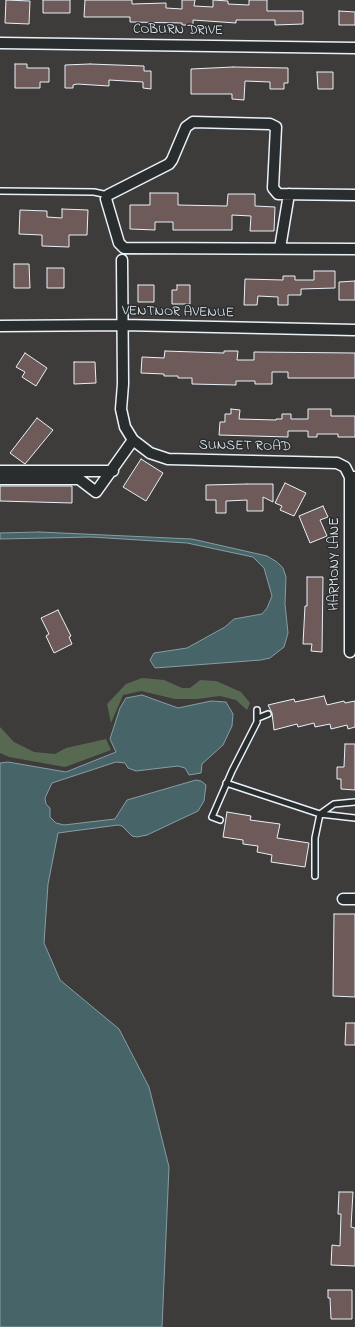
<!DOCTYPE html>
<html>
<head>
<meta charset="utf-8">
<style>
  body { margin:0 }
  canvas { display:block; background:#3e3b3b }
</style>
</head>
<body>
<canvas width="355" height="1327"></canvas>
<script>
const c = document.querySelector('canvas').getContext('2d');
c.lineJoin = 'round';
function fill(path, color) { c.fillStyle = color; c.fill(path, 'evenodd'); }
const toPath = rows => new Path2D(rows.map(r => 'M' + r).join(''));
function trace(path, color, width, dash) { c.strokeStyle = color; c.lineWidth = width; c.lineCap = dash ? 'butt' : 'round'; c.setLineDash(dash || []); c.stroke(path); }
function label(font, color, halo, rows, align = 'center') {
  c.font = font + ' "Indie Flower",sans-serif'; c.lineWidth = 3; c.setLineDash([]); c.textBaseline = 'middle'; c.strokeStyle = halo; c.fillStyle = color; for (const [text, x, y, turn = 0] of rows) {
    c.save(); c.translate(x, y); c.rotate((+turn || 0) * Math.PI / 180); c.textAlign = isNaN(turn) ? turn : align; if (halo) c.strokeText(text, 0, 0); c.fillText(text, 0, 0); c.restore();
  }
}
fill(toPath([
  [142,678,164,680,182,688,190,688,200,680,216,681,241,692,250,703,247,710,236,700,220,696,197,699,175,699,141,691,123,695,111,723,107,704,126,684],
  [0,727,14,742,34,752,55,754,66,748,106,739,111,750,65,767,9,757,0,753]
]), '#586952');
const water = toPath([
  [39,532,192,539,267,556,277,562,283,568,286,577,285,604,288,633,284,647,270,658,261,660,155,668,150,660,154,653,187,648,225,627,234,619,262,614,267,608,272,596,264,568,253,557,187,543,91,537,0,539,0,533,39,532],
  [142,695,178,708,211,701,226,702,233,714,232,726,223,745,202,764,201,773,189,775,185,768,178,766,136,771,128,768,125,763,116,762,52,783,45,798,46,804,50,808,50,817,56,823,64,825,115,819,127,800,196,780,201,781,206,785,204,801,198,811,147,835,137,837,132,836,122,826,118,825,58,833,48,884,44,943,60,980,119,1029,149,1087,169,1167,162,1327,0,1327,0,763,8,762,66,772,116,752,110,739,120,708,126,698,142,695]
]);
fill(water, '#476568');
trace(water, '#879da2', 1);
const building = toPath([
  [6,0,30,1,29,24,5,23,6,0],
  [43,0,70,0,70,13,43,13,43,0],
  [85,0,132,0,132,4,166,3,166,8,182,9,182,0,195,0,194,6,213,7,213,0,228,1,228,4,249,5,249,0,267,0,267,11,303,11,303,24,275,25,275,20,236,20,236,23,193,20,193,25,182,25,182,23,130,22,130,17,84,17,85,0],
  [339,11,355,12,355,25,339,25,339,11],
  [15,64,27,64,27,68,49,68,49,82,40,82,40,88,15,88,15,64],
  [90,64,144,66,144,71,151,71,151,89,143,88,143,82,109,80,109,86,77,84,73,85,73,88,65,88,65,65,90,64],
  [233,67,288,68,288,83,284,83,284,89,270,89,270,82,245,81,244,100,232,99,232,94,191,94,191,69,233,67],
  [317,72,333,72,333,89,318,89,317,72],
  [150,193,178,193,178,205,227,206,228,194,255,194,255,206,275,207,274,231,250,231,251,216,232,215,232,230,173,230,173,222,155,222,155,230,130,229,130,205,150,205,150,193],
  [62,209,88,210,87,235,69,235,69,247,42,246,42,235,19,234,20,210,47,211,47,217,62,218,62,209],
  [14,264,29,264,30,288,14,288,14,264],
  [47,268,64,268,64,288,47,288,47,268],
  [314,271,335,271,335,288,301,289,301,295,288,295,288,305,278,305,278,297,258,296,257,305,244,305,245,279,283,280,283,276,295,276,295,280,314,280,314,271],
  [355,281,355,300,339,300,339,282,355,281],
  [138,285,154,285,154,302,138,302,138,285],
  [177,285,190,285,190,304,172,304,172,290,177,290,177,285],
  [165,351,224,353,224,351,238,351,237,360,254,360,254,352,355,353,355,378,288,378,288,372,272,372,272,384,255,384,255,381,236,381,236,385,192,384,192,378,178,378,178,376,164,376,164,374,141,373,142,357,164,358,165,351],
  [25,353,47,368,36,386,22,377,25,372,16,367,25,353],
  [74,362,95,362,96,383,74,384,74,362],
  [231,409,240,410,239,419,276,420,276,419,282,419,282,414,291,414,291,419,308,419,308,409,331,409,331,416,355,416,355,437,338,437,338,434,317,434,317,437,308,437,308,431,288,431,288,437,219,435,220,422,225,422,225,414,231,414,231,409],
  [37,418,53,430,25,464,10,453,37,418],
  [141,459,163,473,146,501,123,487,141,459],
  [285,483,306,493,294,516,280,510,282,506,275,503,285,483],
  [247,484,273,484,273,502,263,497,263,511,247,511,247,500,226,501,226,513,216,513,216,500,206,500,206,485,247,484],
  [0,486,72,486,72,503,0,501,0,486],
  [323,506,328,517,320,520,327,536,310,543,299,516,323,506],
  [307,577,323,577,322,652,311,651,312,644,303,644,305,606,307,606,307,577],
  [58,610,71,636,69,637,72,644,54,653,46,636,49,634,41,618,58,610],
  [324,696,327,705,344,701,345,703,355,701,355,727,348,729,347,725,331,729,330,724,315,727,314,723,298,727,297,724,274,730,272,713,268,705,294,699,295,702,324,696],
  [345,744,355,744,355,790,341,789,341,779,337,779,337,767,344,767,345,744],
  [227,812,251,816,250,820,280,824,277,838,309,843,305,867,271,862,272,855,257,852,258,846,243,844,243,840,223,837,227,812],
  [334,914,355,914,355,997,333,996,334,914],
  [346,1023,355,1023,355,1045,345,1045,346,1023],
  [339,1192,353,1192,351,1227,355,1228,355,1266,331,1265,332,1245,340,1246,341,1214,338,1214,339,1192],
  [328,1290,352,1290,352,1319,331,1319,330,1298,328,1298,328,1290]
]);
fill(building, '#6e5b59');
trace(building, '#e8f1f8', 1);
const service = toPath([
  [0,191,94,192,108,195],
  [258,718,268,714],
  [226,783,320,814,355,818],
  [220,820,212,817,232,771,257,722,257,710],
  [315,876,315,838,320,814,334,804,355,802]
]);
const minor = toPath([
  [0,43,355,48],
  [355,195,278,194,273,188,276,127,270,124,193,122,186,127,172,160,169,164,108,195,106,199,119,243,124,248,355,249],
  [280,248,289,194],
  [122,260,123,384,121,409,125,427,133,440,150,453,168,459,337,463,345,467,350,477,355,477],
  [0,326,123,325,355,330],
  [0,471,113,471],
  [350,477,350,652],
  [0,479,79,479,96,492,133,440],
  [343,899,355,899]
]);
trace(service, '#e8f1f8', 8);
trace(minor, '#e8f1f8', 13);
trace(service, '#2a2d2e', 5);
trace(minor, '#2a2d2e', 10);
label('14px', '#e8f1f8', '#2a2d2e', [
  ["COBURN DRIVE",178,31,1],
  ["VENTNOR AVENUE",178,313,1],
  ["SUNSET ROAD",245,447,1],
  ["HARMONY LANE",336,564,-90]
]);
</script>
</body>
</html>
